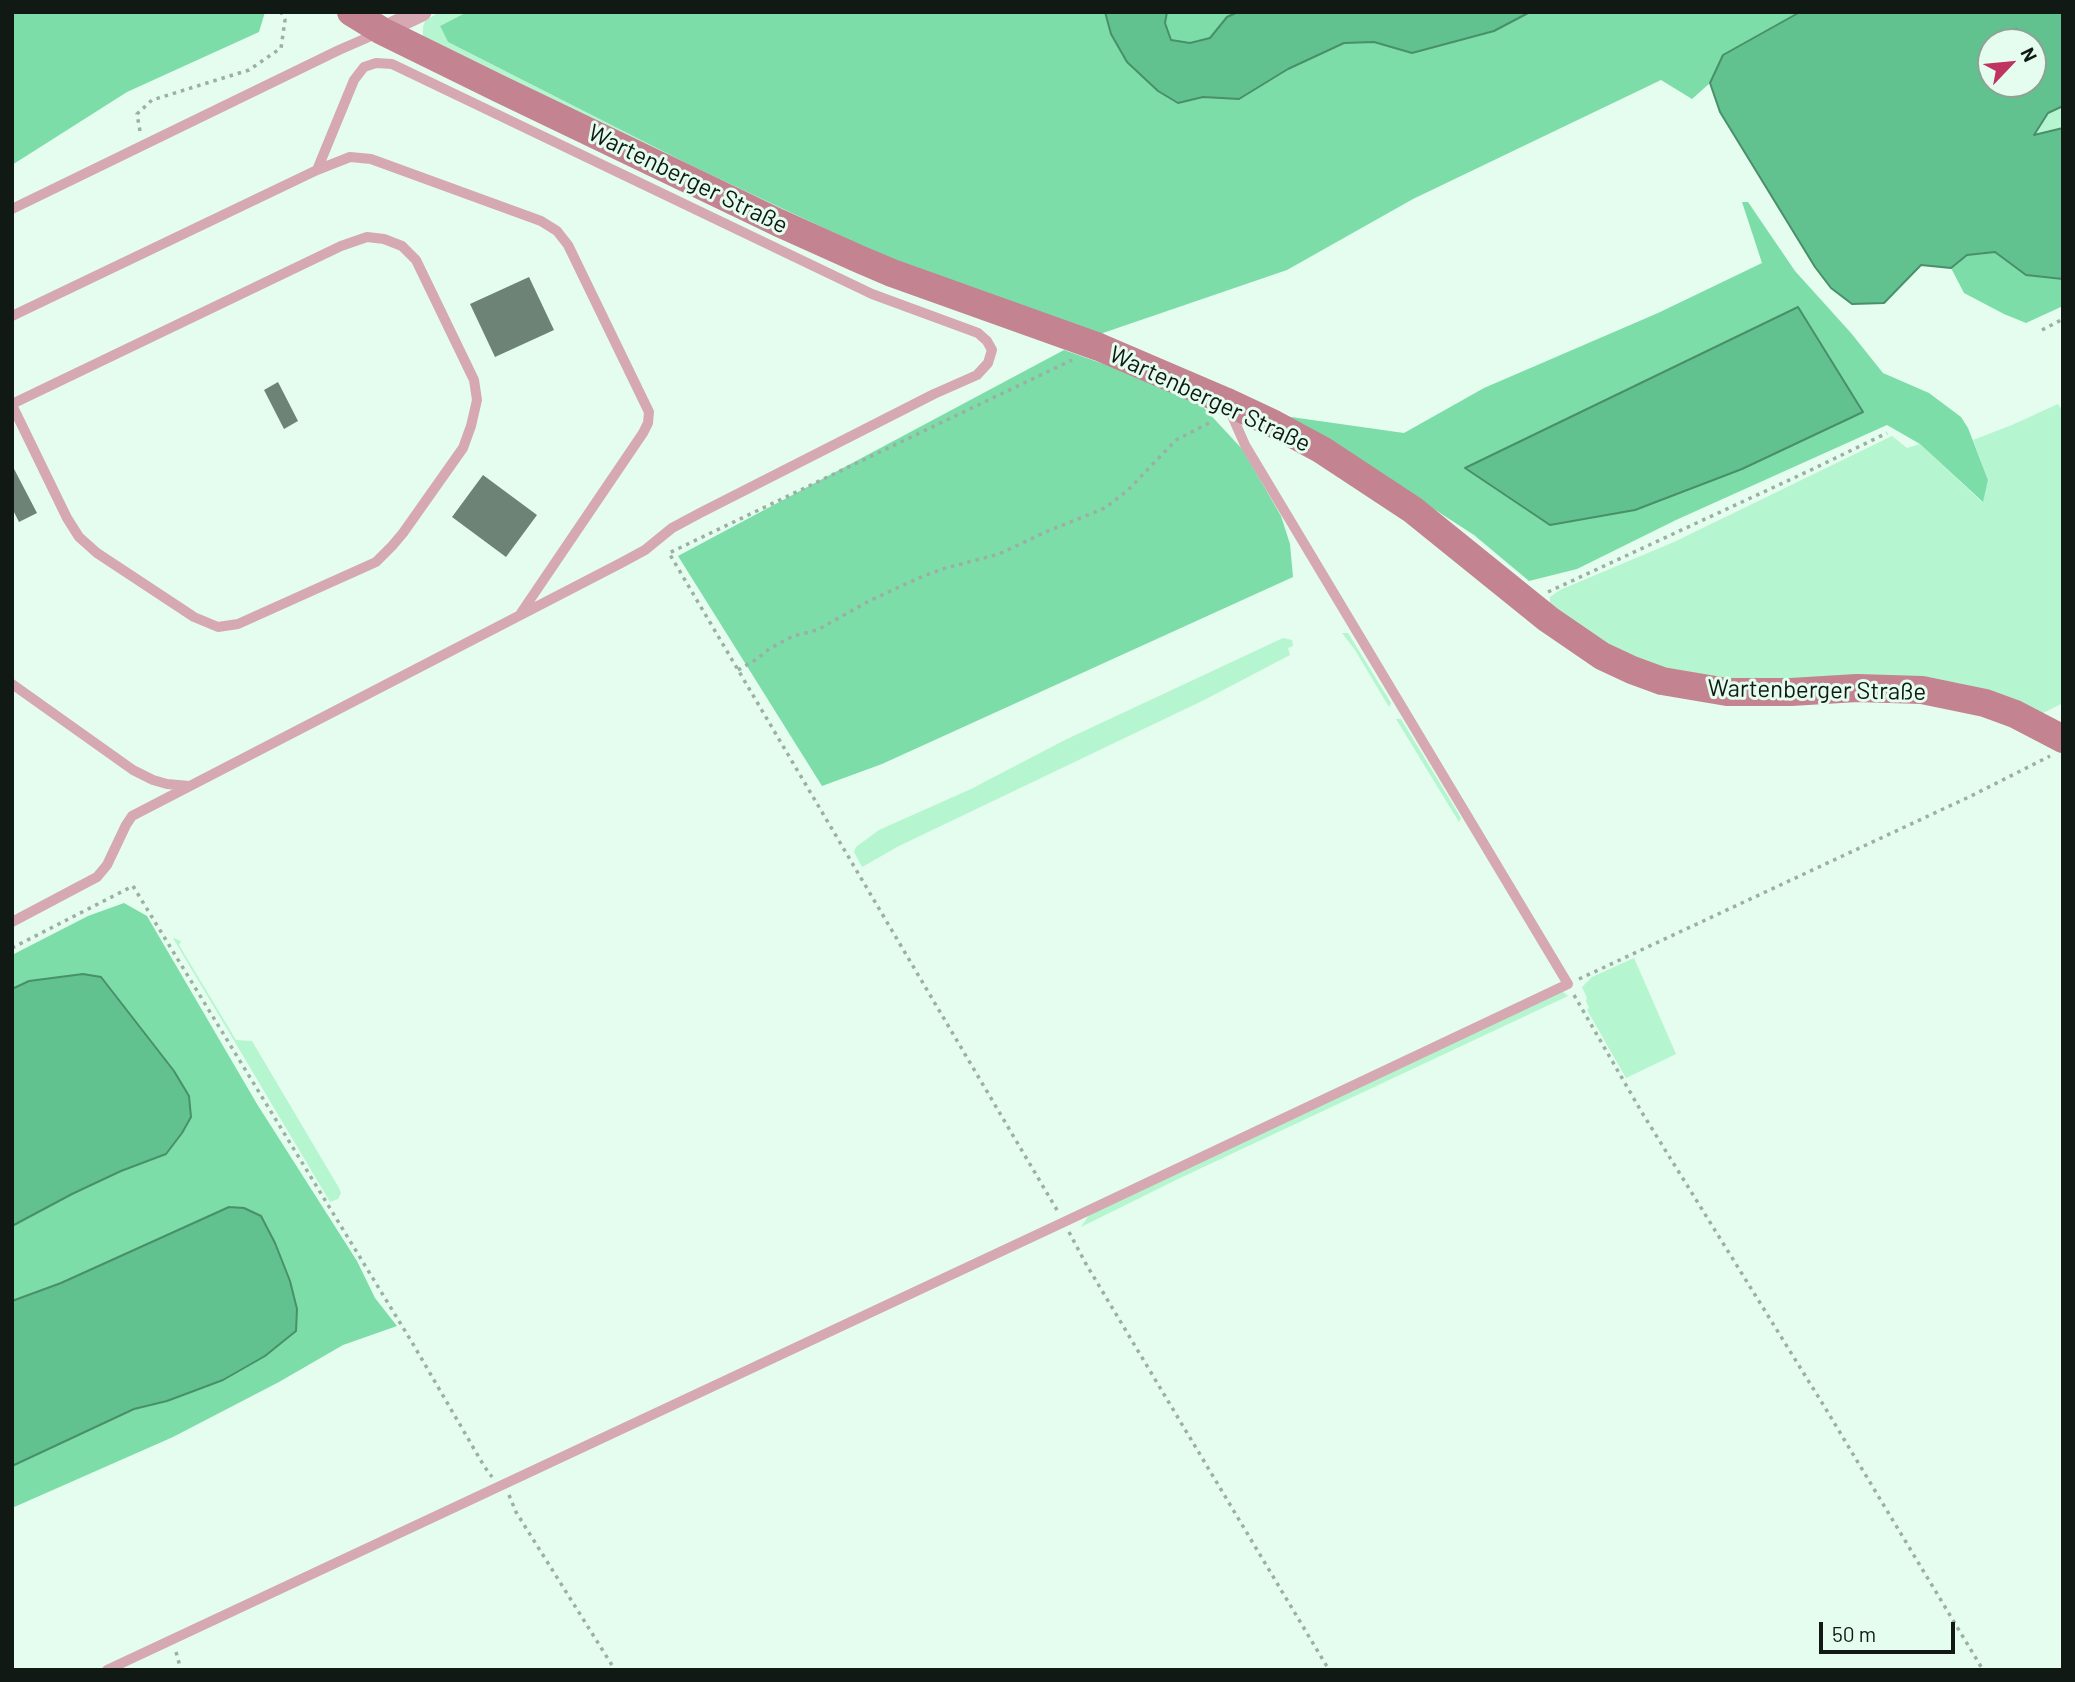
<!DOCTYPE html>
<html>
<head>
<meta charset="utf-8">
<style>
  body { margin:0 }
  #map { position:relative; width:2075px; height:1682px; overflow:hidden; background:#e4fdee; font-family:Barlow,sans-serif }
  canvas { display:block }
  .frame { position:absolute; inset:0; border:14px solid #101914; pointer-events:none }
  .north { position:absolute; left:1977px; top:28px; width:70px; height:70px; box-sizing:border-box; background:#e4fdee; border:2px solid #8fa297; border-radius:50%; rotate:64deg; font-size:19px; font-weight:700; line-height:28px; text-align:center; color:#101914 }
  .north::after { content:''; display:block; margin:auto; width:24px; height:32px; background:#c03261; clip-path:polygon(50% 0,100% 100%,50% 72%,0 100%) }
  .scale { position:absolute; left:1819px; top:1622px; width:136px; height:32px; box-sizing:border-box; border:4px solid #101914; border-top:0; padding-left:9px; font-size:21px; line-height:24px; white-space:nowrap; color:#101914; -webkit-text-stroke:5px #e4fdee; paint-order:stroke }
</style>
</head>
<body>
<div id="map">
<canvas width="2075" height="1682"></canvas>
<div class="frame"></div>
<div class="north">N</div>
<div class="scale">50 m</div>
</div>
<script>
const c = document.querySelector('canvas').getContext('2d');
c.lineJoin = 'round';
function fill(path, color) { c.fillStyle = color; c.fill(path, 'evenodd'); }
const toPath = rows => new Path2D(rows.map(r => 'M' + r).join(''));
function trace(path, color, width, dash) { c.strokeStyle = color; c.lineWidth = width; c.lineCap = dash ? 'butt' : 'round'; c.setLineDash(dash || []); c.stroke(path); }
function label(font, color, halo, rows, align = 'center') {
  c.font = font + ' Barlow,sans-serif'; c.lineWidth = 6; c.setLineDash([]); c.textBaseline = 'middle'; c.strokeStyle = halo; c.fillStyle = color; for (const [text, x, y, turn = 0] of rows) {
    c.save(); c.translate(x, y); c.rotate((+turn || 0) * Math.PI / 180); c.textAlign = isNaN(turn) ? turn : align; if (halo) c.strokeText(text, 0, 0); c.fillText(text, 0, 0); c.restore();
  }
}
fill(toPath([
  [439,12,467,12,440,26,448,42,694,167,905,266,856,247,423,36,423,27,425,21],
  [2063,106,2063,128,2033,136,2048,113],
  [2058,404,2063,412,2063,703,2041,714,1996,694,1958,683,1915,677,1747,681,1654,667,1621,653,1550,606,1550,597,1560,590,1674,542,1892,436,1907,448,1920,444,1982,502,1988,480,1973,440,2012,425],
  [1342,633,1348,633,1391,703,1389,707,1355,650],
  [1283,638,1292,640,1293,646,1288,648,1290,655,1204,700,899,846,862,867,854,852,856,847,879,830,971,789,1067,739],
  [1396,719,1401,719,1461,818,1459,822],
  [173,938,181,941,179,945,236,1040,252,1041,339,1188,341,1193,338,1199,330,1202],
  [1634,958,1676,1054,1626,1078,1587,1010,1589,1008,1586,1001,1587,998,1582,987,1592,977],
  [1563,992,1568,996,1178,1179,1081,1227,1089,1215,1557,993]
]), '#b5f5cf');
fill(toPath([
  [12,12,265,12,259,32,127,92,12,165],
  [467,12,1105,12,1111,34,1178,103,1203,97,1239,99,1288,69,1344,43,1374,42,1412,53,1530,12,1800,12,1723,55,1710,83,1692,99,1661,80,1413,199,1287,270,1100,334,905,266,694,167,448,42,440,26],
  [1167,12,1238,12,1227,17,1210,38,1190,43,1171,40,1165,23],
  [2017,29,2018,42,1993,42,2001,32],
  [1742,202,1748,202,1795,271,1851,333,1883,373,1929,393,1961,417,1968,428,1988,480,1983,502,1920,444,1887,425,1676,520,1577,569,1529,581,1474,535,1363,463,1284,416,1404,433,1484,388,1658,313,1762,263],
  [1995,252,2026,275,2063,279,2063,306,2026,323,2004,314,1964,293,1951,268,1967,255],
  [1064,350,1192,395,1243,450,1281,516,1290,544,1293,577,882,764,822,786,678,556],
  [124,903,147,916,257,1104,357,1261,375,1298,397,1326,343,1345,279,1382,173,1437,12,1508,12,1466,134,1409,167,1401,223,1380,265,1356,296,1331,290,1281,275,1243,261,1216,244,1208,229,1207,61,1283,12,1301,12,1226,72,1194,121,1171,166,1154,189,1096,174,1071,101,977,83,974,29,981,12,989,12,955,88,916]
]), '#7ddda9');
const water = toPath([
  [1105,12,1167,12,1165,23,1171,40,1190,43,1210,38,1227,17,1238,12,1530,12,1494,31,1412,53,1374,42,1344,43,1288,69,1239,99,1203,97,1178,103,1158,91,1127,62,1111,34,1105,12],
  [1800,12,2063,12,2063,106,2048,113,2034,135,2063,128,2063,279,2026,275,1995,252,1967,255,1951,268,1921,265,1884,303,1852,304,1831,288,1815,267,1720,112,1710,83,1723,55,1800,12],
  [2017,29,2018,42,2033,42,2033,84,1991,84,1991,42,1993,42,2001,32,2017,29],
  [1798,307,1863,412,1742,469,1635,510,1550,525,1465,468,1798,307],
  [83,974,101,977,174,1071,189,1096,191,1117,182,1133,166,1154,121,1171,72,1194,12,1226,12,989,29,981,83,974],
  [229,1207,244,1208,261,1216,275,1243,290,1281,297,1309,296,1331,265,1356,223,1380,167,1401,134,1409,12,1466,12,1301,61,1283,229,1207]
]);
fill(water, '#61c28f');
trace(water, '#498f6a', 2);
fill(toPath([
  [529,277,554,330,495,357,470,304],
  [278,382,298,421,284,429,264,390],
  [12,465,37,513,19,522,12,508],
  [483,475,537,515,506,557,452,517]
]), '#6d8375');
trace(toPath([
  [140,131,137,114,152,100,249,70,281,48,285,20,281,12],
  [2042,330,2063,319],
  [1548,592,1813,469,1887,433],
  [738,670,757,659,769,649,793,636,817,630,871,600,919,578,942,569,999,554,1048,531,1105,508,1128,490,1176,440,1213,421],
  [12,948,133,886,413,1344,484,1466,492,1477],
  [1579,979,1971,796,2050,756],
  [1574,995,1641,1111,1824,1406,1983,1670],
  [1057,1210,669,553,1072,360],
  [1069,1232,1086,1264,1329,1670],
  [509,1495,516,1512,615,1670],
  [176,1652,181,1670]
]), '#9bafa3', 3.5, [3.5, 5]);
trace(toPath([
  [317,170,350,157,371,159,541,221,557,231,568,245,649,412,648,423,643,433,521,613],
  [12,209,339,50,378,33],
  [12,316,317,170,354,80,364,67,376,63,392,64,872,294,978,333,987,341,992,350,988,363,977,375,934,394,700,513,672,528,645,550,621,563,132,816,126,825,107,865,97,877,12,922],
  [12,404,341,246,367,237,384,239,402,246,416,260,474,380,477,400,471,426,463,448,403,533,392,546,376,562,238,624,218,627,194,617,97,553,79,537,67,518,12,405],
  [12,684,133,770,153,780,167,784,189,786],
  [107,1670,1064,1222,1568,984,1245,445,1230,411]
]), '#d6a9b2', 10);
trace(toPath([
  [382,31,422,12]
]), '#d6a9b2', 19);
trace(toPath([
  [351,12,382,31,500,89,779,223,859,259,892,273,1099,347,1225,401,1274,424,1322,450,1413,510,1548,619,1602,656,1632,670,1662,681,1727,692,1791,692,1857,688,1922,690,1985,703,2015,714,2063,739]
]), '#c38391', 28);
label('24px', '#101914', '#e4fdee', [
  ["Wartenberger Straße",688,179,26],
  ["Wartenberger Straße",1210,399,25],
  ["Wartenberger Straße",1817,690,1]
]);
</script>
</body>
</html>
